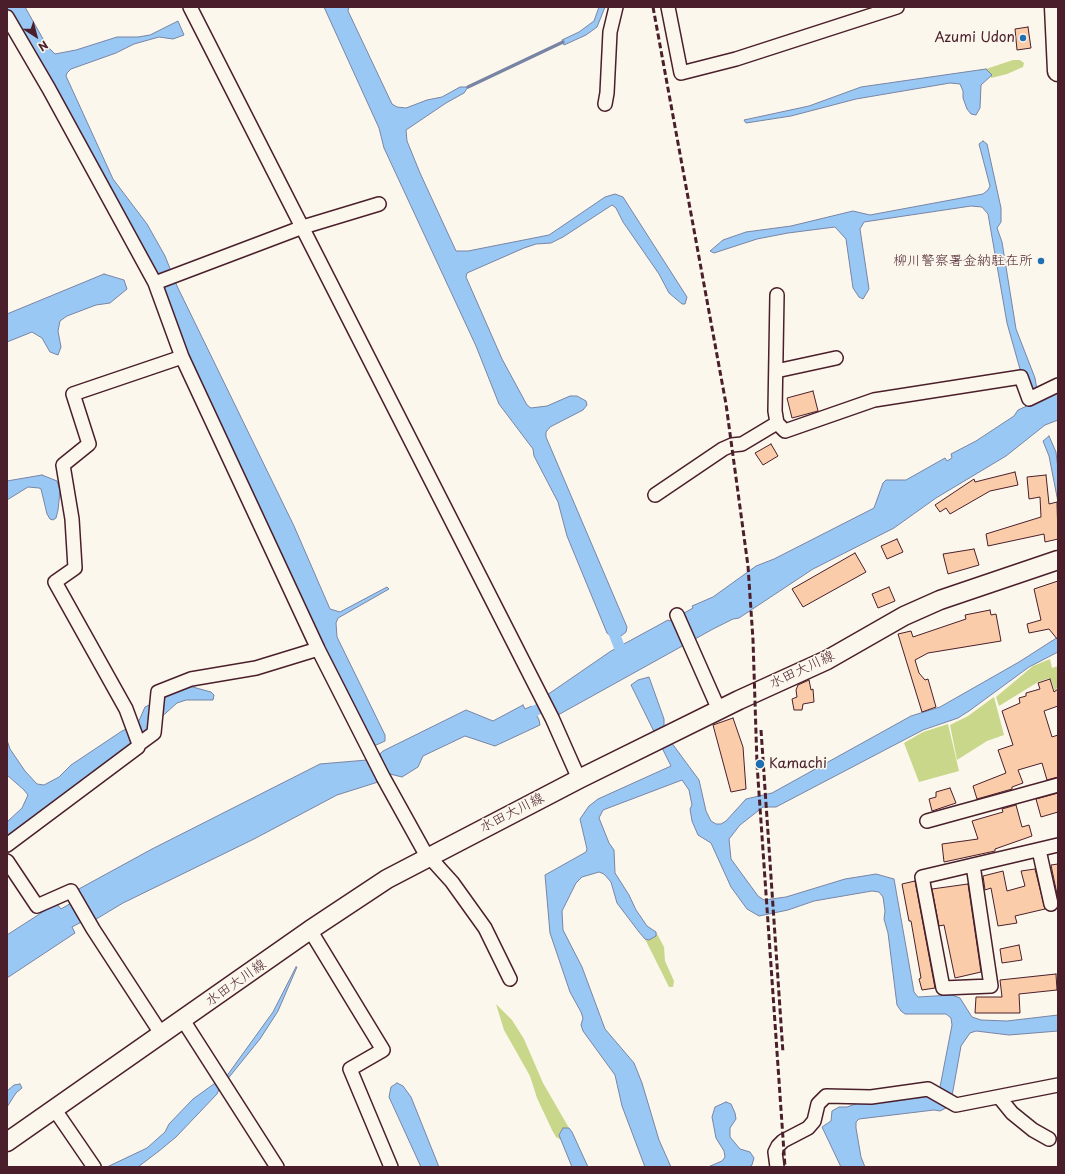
<!DOCTYPE html>
<html>
<head>
<meta charset="utf-8">
<style>
  body { margin:0 }
  #map { position:relative; width:1065px; height:1174px; overflow:hidden; background:#fbf7ec; font-family:"Playpen Sans",sans-serif }
  canvas { display:block }
  .frame { position:absolute; inset:0; border:8px solid #4a1f2b; pointer-events:none }
  .north { position:absolute; left:16px; top:16px; width:40px; height:40px; -webkit-text-stroke:3px #fbf7ec; paint-order:stroke; rotate:144deg; font-size:11px; font-weight:700; line-height:16px; text-align:center; color:#4a1f2b }
  .north::after { content:''; display:block; margin:auto; width:14px; height:18px; background:#4a1f2b; clip-path:polygon(50% 0,100% 100%,50% 72%,0 100%) }
</style>
</head>
<body>
<div id="map">
<canvas width="1065" height="1174"></canvas>
<div class="frame"></div>
<div class="north">N</div>
</div>
<script>
const c = document.querySelector('canvas').getContext('2d');
c.lineJoin = 'round';
function fill(path, color) { c.fillStyle = color; c.fill(path, 'evenodd'); }
const toPath = rows => new Path2D(rows.map(r => 'M' + r).join(''));
function trace(path, color, width, dash) { c.strokeStyle = color; c.lineWidth = width; c.lineCap = dash ? 'butt' : 'round'; c.setLineDash(dash || []); c.stroke(path); }
function label(font, color, halo, rows, align = 'center') {
  c.font = font + ' "Playpen Sans","Klee One",sans-serif'; c.lineWidth = 3; c.setLineDash([]); c.textBaseline = 'middle'; c.strokeStyle = halo; c.fillStyle = color; for (const [text, x, y, turn = 0] of rows) {
    c.save(); c.translate(x, y); c.rotate((+turn || 0) * Math.PI / 180); c.textAlign = isNaN(turn) ? turn : align; if (halo) c.strokeText(text, 0, 0); c.fillText(text, 0, 0); c.restore();
  }
}
fill(toPath([
  [1013,60,1020,60,1024,63,1023,67,1007,74,991,78,991,75,986,69],
  [1050,659,1052,668,1058,666,1058,687,1056,689,1057,693,1056,694,1050,678,1038,682,999,706,996,697,1033,666],
  [994,697,1004,735,987,741,957,760,950,725,968,716],
  [948,724,959,771,919,782,904,743,923,732],
  [656,932,664,947,665,961,674,981,673,987,669,987,645,939,649,940,656,935],
  [496,1004,512,1020,524,1039,543,1083,569,1128,563,1128,559,1135,561,1140,556,1137,552,1130,537,1098,530,1076,504,1030]
]), '#c9d78b');
const water = toPath([
  [7,7,25,7,47,46,55,54,76,50,117,37,138,37,150,35,178,21,184,35,173,39,159,37,134,44,116,53,71,69,67,73,66,76,113,179,147,224,165,256,177,286,294,526,330,609,340,612,387,587,389,589,338,618,336,623,337,637,385,735,385,741,374,746,294,586,158,297,7,14,7,7],
  [324,7,349,7,348,11,392,104,397,107,406,108,427,100,442,97,460,87,468,87,464,93,446,103,406,130,407,141,420,173,456,251,468,251,549,235,605,197,615,194,623,197,687,297,685,304,682,304,669,293,659,274,623,222,616,208,612,205,563,237,551,243,536,244,524,248,467,273,466,277,502,359,527,405,531,408,547,406,570,396,577,396,586,401,587,405,583,410,550,427,546,432,546,437,627,627,626,632,621,636,612,637,607,633,567,536,558,502,534,456,533,449,499,404,476,346,384,148,379,128,324,7],
  [599,7,605,7,597,27,586,35,564,45,562,40,579,32,594,21,599,7],
  [986,69,992,75,981,85,980,108,976,115,971,114,967,109,963,98,963,91,960,84,950,83,856,99,791,116,746,123,744,120,809,106,861,87,986,69],
  [983,141,987,144,1001,208,1001,222,997,228,1002,242,1016,329,1035,378,1037,390,1027,394,1007,323,988,214,982,207,971,206,864,222,860,229,869,289,863,299,859,297,853,288,846,239,835,227,788,233,757,239,714,253,710,251,723,240,746,232,791,226,853,211,870,215,983,194,988,190,990,186,979,144,983,141],
  [104,274,124,280,127,289,110,303,96,305,67,316,60,321,58,331,61,347,58,355,50,352,42,338,32,332,7,342,7,314,104,274],
  [1058,392,1058,420,1045,425,1006,456,936,498,894,528,813,569,739,618,733,619,713,629,558,715,554,713,547,695,611,651,668,620,670,621,693,608,692,606,713,597,756,566,774,559,874,508,883,483,886,480,906,480,945,458,947,461,952,458,951,454,976,441,1014,416,1018,410,1058,392],
  [1049,436,1056,452,1058,470,1058,502,1049,456,1043,441,1049,436],
  [42,475,57,481,60,491,58,510,56,518,53,520,50,519,47,514,41,489,39,488,28,487,7,500,7,481,42,475],
  [1058,637,1058,652,1029,667,969,711,958,718,923,730,776,807,763,807,740,825,729,839,731,859,758,896,764,900,786,897,845,879,876,874,894,879,914,992,918,997,952,995,960,998,972,1017,981,1020,1007,1021,1058,1015,1058,1031,1009,1035,976,1031,970,1033,961,1046,952,1096,946,1108,940,1111,934,1110,859,1119,856,1122,856,1128,861,1157,865,1167,841,1167,822,1127,831,1121,832,1111,839,1107,847,1107,861,1102,892,1101,899,1096,914,1094,936,1096,940,1087,952,1025,951,1018,946,1014,905,1014,901,1011,897,1005,888,933,884,919,885,911,883,897,879,892,872,891,814,901,788,910,759,916,747,909,731,887,711,843,698,835,692,821,690,809,692,805,689,790,682,780,603,810,599,818,609,843,614,850,615,873,629,895,636,910,647,926,656,932,656,936,649,940,645,939,639,932,617,903,611,882,604,874,599,872,582,877,576,883,562,911,563,930,582,967,605,1029,634,1063,642,1083,659,1140,671,1167,645,1167,622,1106,615,1075,583,1031,581,1025,583,1018,581,1012,570,992,550,933,545,875,586,852,587,849,580,819,589,806,598,799,671,766,631,685,638,680,649,677,664,719,664,727,671,742,699,780,706,811,711,821,716,824,721,824,726,821,746,799,772,793,911,716,940,707,1019,662,1058,637],
  [189,686,211,692,214,695,213,700,186,700,177,703,157,721,142,738,7,837,7,822,22,808,28,795,24,790,7,775,7,740,10,749,25,771,37,784,44,785,59,777,71,765,122,731,138,723,145,707,189,686],
  [523,705,525,709,532,706,539,720,540,725,495,746,465,736,423,756,418,767,402,777,390,774,388,772,376,777,378,782,337,795,254,839,123,903,93,921,89,918,72,927,75,933,7,978,7,935,55,904,57,904,61,909,78,899,77,890,152,849,320,764,367,760,370,763,381,757,380,754,383,751,466,710,493,721,523,705],
  [296,967,297,967,278,1011,260,1039,226,1081,226,1077,273,1012,296,967],
  [218,1081,221,1085,217,1094,176,1137,159,1151,138,1167,107,1167,147,1148,165,1132,169,1124,193,1099,218,1081],
  [397,1083,403,1086,411,1097,439,1167,421,1167,389,1097,391,1087,397,1083],
  [20,1084,22,1088,16,1093,7,1107,7,1091,14,1085,20,1084],
  [726,1102,731,1104,735,1113,736,1119,730,1128,730,1137,740,1149,750,1152,754,1158,752,1165,749,1167,708,1167,722,1161,725,1157,724,1151,716,1138,712,1117,715,1107,726,1102],
  [563,1128,569,1128,572,1132,588,1167,572,1167,559,1135,563,1128]
]);
fill(water, '#99c8f5');
trace(water, '#7984a4', 1);
trace(toPath([
  [468,87,563,42]
]), '#7984a4', 3.5);
trace(toPath([
  [610,623,624,659],
  [522,718,553,701]
]), '#99c8f5', 11);
const building = toPath([
  [1028,27,1031,48,1017,50,1015,29,1028,27],
  [813,391,818,411,792,418,787,398,813,391],
  [771,444,778,456,763,465,755,453,771,444],
  [1015,472,1018,485,990,491,950,514,946,508,940,512,935,505,974,479,975,482,1015,472],
  [1046,475,1049,504,1057,502,1058,539,1045,542,1044,534,988,546,986,534,1041,517,1040,497,1029,499,1027,477,1046,475],
  [897,539,903,552,887,559,881,546,897,539],
  [974,549,979,565,948,574,943,554,974,549],
  [855,553,866,572,803,607,792,589,855,553],
  [1058,581,1058,640,1049,629,1029,633,1027,624,1041,620,1034,589,1058,581],
  [889,587,895,601,878,608,872,594,889,587],
  [990,610,991,615,996,614,1001,641,928,653,915,660,919,673,925,680,928,679,936,707,922,712,898,634,911,631,913,637,966,619,965,615,990,610],
  [1050,679,1054,692,1058,689,1058,706,1044,711,1052,737,1058,735,1058,777,1047,780,1042,763,1018,770,1023,783,1012,787,1012,789,977,799,973,786,1006,773,998,750,1013,745,1002,711,1020,703,1019,698,1026,696,1026,693,1040,689,1038,683,1050,679],
  [809,680,811,690,813,689,814,702,803,704,802,710,794,710,792,699,797,697,796,690,798,685,809,680],
  [733,718,743,747,746,789,731,792,713,725,733,718],
  [950,788,956,803,932,811,929,799,936,797,936,792,950,788],
  [1058,793,1058,812,1041,817,1036,799,1058,793],
  [1016,805,1022,827,1029,825,1032,836,995,849,995,851,944,862,942,844,978,839,972,821,1003,812,1002,809,1016,805],
  [1058,864,1058,899,1051,865,1058,864],
  [1035,869,1045,909,1015,916,1017,923,998,926,991,888,985,890,983,876,1003,871,1007,891,1025,886,1021,871,1035,869],
  [915,881,935,988,922,990,919,979,921,978,911,921,909,921,902,884,915,881],
  [968,884,981,972,955,978,944,925,939,926,932,889,968,884],
  [1019,945,1022,960,1002,963,1000,949,1019,945],
  [1056,974,1057,990,1019,994,1020,1013,975,1013,976,997,1002,997,1000,980,1056,974]
]);
fill(building, '#fbccaa');
trace(building, '#4a1f2b', 1);
const minor = toPath([
  [190,7,552,718,579,779],
  [668,7,681,73,736,59,897,7],
  [7,17,49,89,155,283,182,357,318,649,383,777,424,851,452,882,485,928,510,979],
  [605,104,607,93,610,32,616,7],
  [155,283,303,227,379,204],
  [777,295,775,411,777,423,785,431,874,400,1021,377,1029,399,1058,385],
  [776,371,836,358],
  [655,495,723,449,732,445,742,444,777,423],
  [677,615,719,710],
  [139,744,126,709,55,582,75,568,72,519,63,465,89,444,73,394,182,357],
  [927,821,1058,785],
  [7,845,138,747,139,744,154,733,158,692,191,679,256,668,318,649],
  [1039,850,1051,904],
  [7,861,37,906,71,891,93,929,162,1035],
  [973,865,991,986,943,988,922,877,1058,845],
  [310,930,383,1050,350,1069,391,1167],
  [183,1020,277,1167],
  [999,1097,1012,1113,1033,1130,1049,1139],
  [55,1110,94,1167],
  [777,1167,775,1152,778,1146,783,1141,808,1128,814,1121,818,1104,826,1096,871,1097,928,1089,956,1105,1058,1085]
]);
const secondary = toPath([
  [7,1142,310,930,387,879,579,779,739,700,827,660,904,616,940,600,1058,560]
]);
const primary = toPath([
  [1055,7,1058,71]
]);
trace(minor, '#4a1f2b', 16);
trace(secondary, '#4a1f2b', 21);
trace(primary, '#4a1f2b', 23);
trace(minor, '#fbf7ec', 13);
trace(secondary, '#fbf7ec', 18);
trace(primary, '#fbf7ec', 20);
trace(toPath([
  [653,7,726,404,748,566,753,640,757,764,785,1167],
  [761,730,783,1053]
]), '#4a1f2b', 3, [6, 3]);
for (const [x, y, r, color] of [
  [1023,38,4,"#1f6fb2"],
  [1041,261,4,"#1f6fb2"],
  [760,764,5,"#1f6fb2"]
]) { const dot = new Path2D(); dot.arc(x, y, r, 0, 2 * Math.PI); c.fillStyle = color; c.fill(dot); trace(dot, '#fbf7ec', 1.5); }
label('14px', '#4a1f2b', '#fbf7ec', [
  ["Azumi Udon",1015,38],
  ["柳川警察署金納駐在所",1033,261],
  ["Kamachi",769,764,"left"]
], 'right');
label('14px', '#4a1f2b', '#fbf7ec', [
  ["水田大川線",802,670,-25],
  ["水田大川線",512,813,-27],
  ["水田大川線",236,983,-35]
]);
</script>
</body>
</html>
